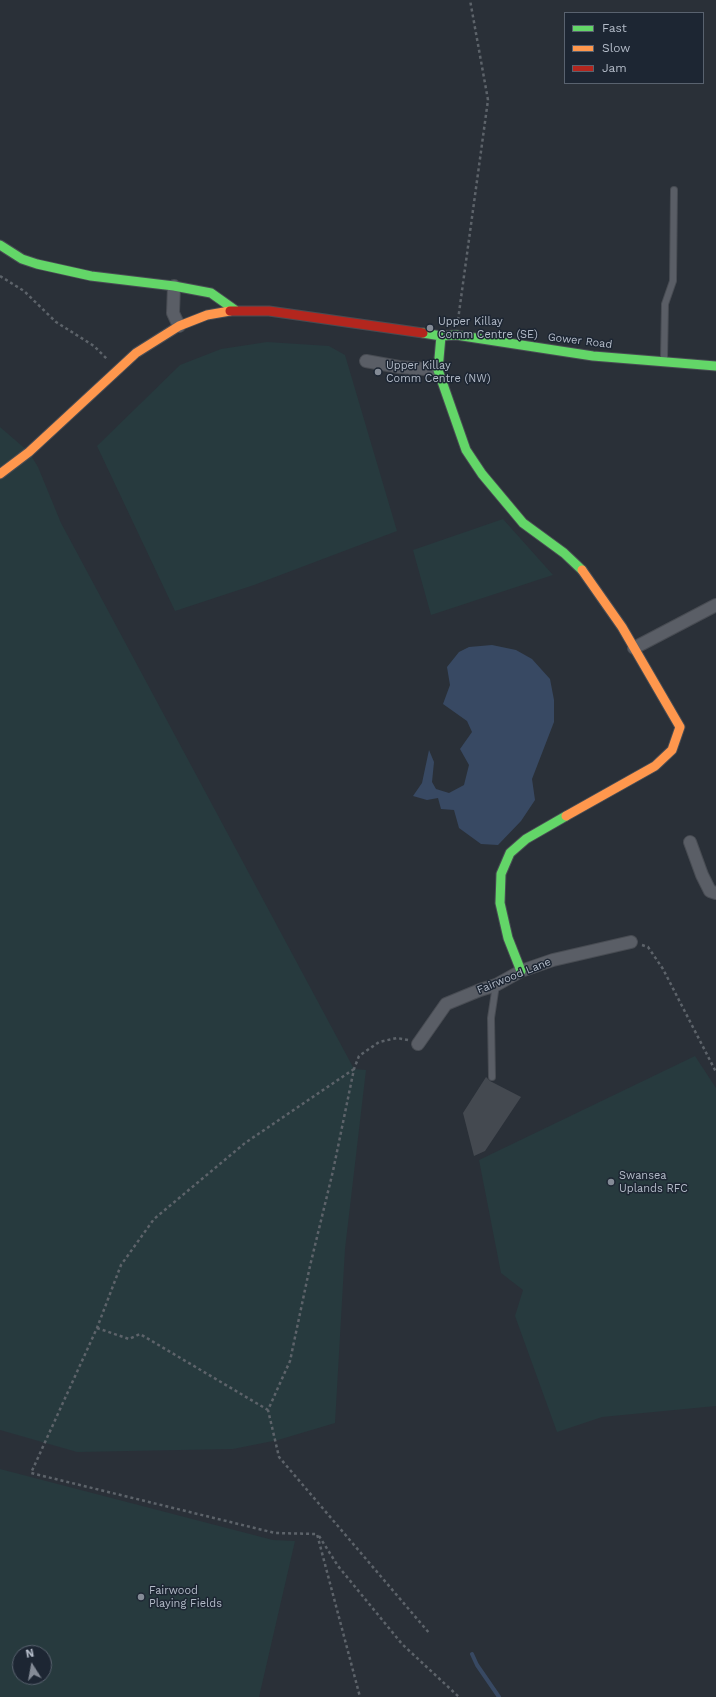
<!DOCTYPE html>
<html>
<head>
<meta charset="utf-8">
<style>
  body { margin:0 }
  #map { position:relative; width:716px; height:1697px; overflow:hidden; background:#2a3038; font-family:"Work Sans",sans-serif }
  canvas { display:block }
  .legend { position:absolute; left:564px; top:12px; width:140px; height:72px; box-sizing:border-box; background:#1d2633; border:1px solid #59626f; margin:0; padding:5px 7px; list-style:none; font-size:12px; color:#b4bcc9 }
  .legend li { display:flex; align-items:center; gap:8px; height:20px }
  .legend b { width:20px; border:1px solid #59626f }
  .north { position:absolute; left:12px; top:1645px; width:40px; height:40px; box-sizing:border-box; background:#1d2633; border:1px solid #59626f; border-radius:50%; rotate:349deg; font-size:11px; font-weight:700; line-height:16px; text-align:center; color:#b4bcc9 }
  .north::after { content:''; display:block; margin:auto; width:14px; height:18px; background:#848b96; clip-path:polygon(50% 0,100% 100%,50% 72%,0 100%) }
</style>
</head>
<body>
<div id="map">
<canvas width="716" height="1697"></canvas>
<ul class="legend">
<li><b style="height:5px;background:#63d668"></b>Fast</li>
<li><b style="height:5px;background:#ff974d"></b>Slow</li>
<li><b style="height:5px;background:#b3261e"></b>Jam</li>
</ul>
<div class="north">N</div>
</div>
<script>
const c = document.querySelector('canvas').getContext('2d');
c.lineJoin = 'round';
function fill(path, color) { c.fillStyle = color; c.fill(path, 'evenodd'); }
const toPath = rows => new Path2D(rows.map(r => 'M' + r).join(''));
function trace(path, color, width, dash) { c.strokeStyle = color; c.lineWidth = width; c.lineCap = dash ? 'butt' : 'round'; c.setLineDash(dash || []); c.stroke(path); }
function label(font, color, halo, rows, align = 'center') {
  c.font = font + ' "Work Sans",sans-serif'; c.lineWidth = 3; c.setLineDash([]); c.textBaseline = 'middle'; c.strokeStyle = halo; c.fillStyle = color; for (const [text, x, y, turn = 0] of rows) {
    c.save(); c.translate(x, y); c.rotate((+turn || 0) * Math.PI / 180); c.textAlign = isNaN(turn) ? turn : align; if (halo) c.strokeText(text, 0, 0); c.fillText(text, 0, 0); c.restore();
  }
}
fill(toPath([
  [267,342,329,346,345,355,397,531,254,585,175,611,97,446,180,365,221,349],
  [0,427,29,452,38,467,61,523,354,1069,366,1070,345,1249,335,1423,278,1440,233,1449,77,1452,0,1430],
  [503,519,553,575,431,615,413,550],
  [695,1056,716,1088,716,1406,602,1417,557,1432,515,1316,523,1290,501,1273,479,1160],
  [0,1469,273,1540,295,1541,259,1697,0,1697],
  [20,1653,44,1653,44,1677,20,1677]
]), '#273a3e');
fill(toPath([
  [492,645,516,650,532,659,550,679,554,700,554,722,532,779,535,800,521,821,498,845,481,844,459,828,454,810,441,809,438,798,427,800,413,796,422,783,429,750,434,762,432,782,436,789,449,793,464,785,469,765,460,749,472,732,467,721,443,704,450,685,447,667,459,652,469,647]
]), '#384963');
trace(toPath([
  [472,1654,477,1665,499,1697]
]), '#384963', 4);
fill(toPath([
  [486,1077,490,1081,521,1097,485,1151,474,1156,463,1113]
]), '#444950');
const lane = toPath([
  [664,359,665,304,673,281,674,190],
  [492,1077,491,1018,496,985]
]);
const street = toPath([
  [174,286,173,313,179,326],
  [366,361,399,367,438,370],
  [634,648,716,605],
  [690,842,702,875,710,891,716,893],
  [418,1044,446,1004,480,990,496,985,521,971,553,960,631,942]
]);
const fast = toPath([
  [0,245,22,259,37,264,91,276,174,286,211,293,235,310],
  [423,333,441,336,456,335,593,356,716,366],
  [441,336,438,370,466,450,482,474,523,523,564,553,582,570],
  [521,971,508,938,500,903,501,874,510,853,526,839,566,816]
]);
const slow = toPath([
  [0,474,29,452,136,353,179,326,207,315,230,311],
  [566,816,655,766,672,750,680,727,622,627,582,570]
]);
const jam = toPath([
  [230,311,269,311,423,333]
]);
trace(lane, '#484c53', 8);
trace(street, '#484c53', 14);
trace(fast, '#484c53', 11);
trace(slow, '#484c53', 11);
trace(jam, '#484c53', 11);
trace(toPath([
  [0,276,24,291,56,322,94,346,107,359],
  [458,320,488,100,470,0],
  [642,945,648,947,663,969,716,1072],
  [408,1040,397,1038,379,1042,359,1056,354,1069,333,1171,310,1266,290,1361,268,1410,279,1457,430,1634],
  [354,1069,245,1143,154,1219,121,1265,97,1328,31,1473,275,1533,317,1534,360,1697],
  [97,1328,129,1339,140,1334,268,1410],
  [319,1536,338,1566,402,1644,459,1697]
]), '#5d636a', 2.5, [3, 3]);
trace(lane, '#5a5e66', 6);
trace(street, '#5a5e66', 12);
trace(fast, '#63d668', 9);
trace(slow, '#ff974d', 9);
trace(jam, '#b3261e', 9);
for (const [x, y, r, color] of [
  [430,328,4,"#848b96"],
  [378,372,4,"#848b96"],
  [611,1182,4,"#848b96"],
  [141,1597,4,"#848b96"]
]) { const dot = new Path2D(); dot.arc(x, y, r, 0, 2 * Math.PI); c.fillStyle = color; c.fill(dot); trace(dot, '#1d2633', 1.5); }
label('11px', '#b4bcc9', '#1d2633', [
  ["Upper Killay",438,322],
  ["Comm Centre (SE)",438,335],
  ["Upper Killay",386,366],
  ["Comm Centre (NW)",386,379],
  ["Swansea",619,1176],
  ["Uplands RFC",619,1189],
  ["Fairwood",149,1591],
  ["Playing Fields",149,1604]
], 'left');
label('11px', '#b4bcc9', '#1d2633', [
  ["Gower Road",580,341,7],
  ["Fairwood Lane",514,976,-22]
]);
</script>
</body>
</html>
